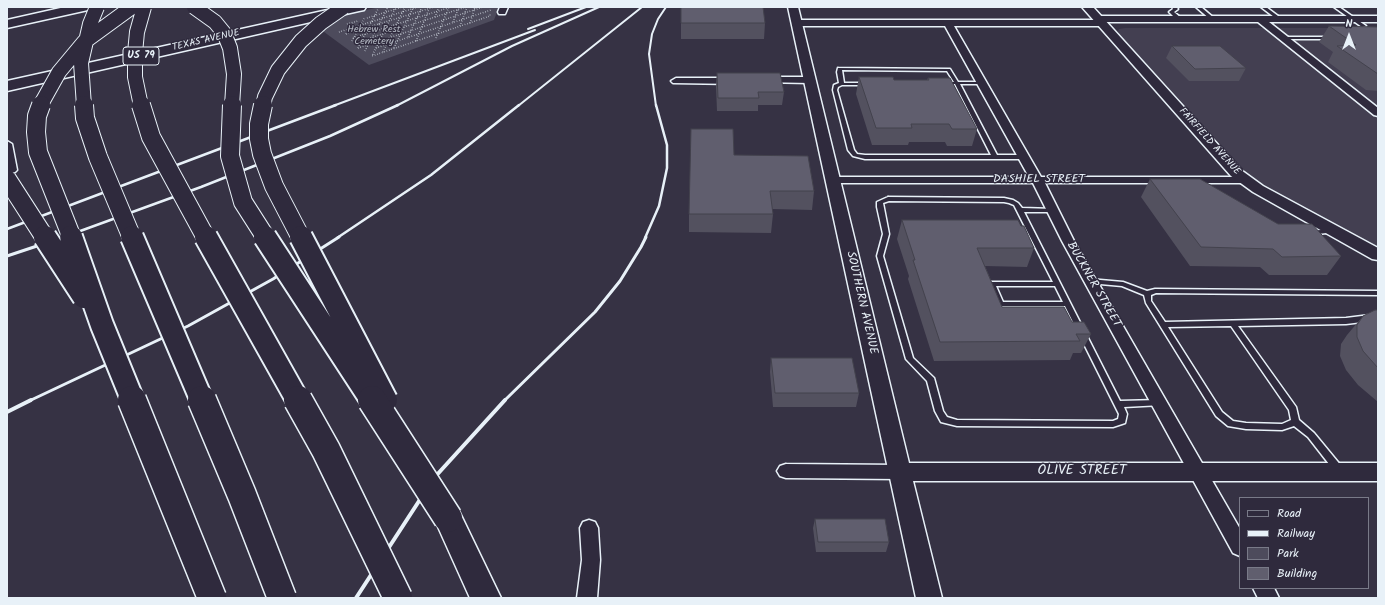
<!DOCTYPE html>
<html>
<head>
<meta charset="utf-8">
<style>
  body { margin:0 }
  #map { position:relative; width:1385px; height:605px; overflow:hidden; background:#363244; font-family:Kalam,sans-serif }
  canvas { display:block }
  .frame { position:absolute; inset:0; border:8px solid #e8f1f8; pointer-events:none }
  .legend { position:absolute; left:1239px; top:497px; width:130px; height:92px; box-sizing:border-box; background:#2f2a3d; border:1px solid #797a88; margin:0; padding:5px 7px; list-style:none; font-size:12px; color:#e8f1f8 }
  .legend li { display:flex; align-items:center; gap:8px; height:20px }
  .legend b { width:20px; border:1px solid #797a88 }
  .north { position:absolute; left:1329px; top:16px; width:40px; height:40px; -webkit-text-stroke:3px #2f2a3d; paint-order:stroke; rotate:0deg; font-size:11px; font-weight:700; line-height:16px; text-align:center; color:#e8f1f8 }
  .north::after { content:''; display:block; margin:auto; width:14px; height:18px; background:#e8f1f8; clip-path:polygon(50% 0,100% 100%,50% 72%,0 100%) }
</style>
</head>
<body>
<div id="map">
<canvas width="1385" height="605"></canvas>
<div class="frame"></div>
<ul class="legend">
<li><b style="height:5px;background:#2f2a3d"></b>Road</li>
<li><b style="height:5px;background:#e8f1f8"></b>Railway</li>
<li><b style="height:11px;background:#4d4b5c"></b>Park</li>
<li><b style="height:11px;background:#605e6e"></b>Building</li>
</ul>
<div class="north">N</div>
</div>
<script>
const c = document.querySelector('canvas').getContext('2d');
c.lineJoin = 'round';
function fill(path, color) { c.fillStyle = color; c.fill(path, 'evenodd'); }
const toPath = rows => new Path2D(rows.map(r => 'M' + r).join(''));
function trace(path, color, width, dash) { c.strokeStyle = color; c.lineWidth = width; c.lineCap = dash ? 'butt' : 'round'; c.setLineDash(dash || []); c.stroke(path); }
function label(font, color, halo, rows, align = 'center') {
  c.font = font + ' Kalam,sans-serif'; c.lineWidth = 3; c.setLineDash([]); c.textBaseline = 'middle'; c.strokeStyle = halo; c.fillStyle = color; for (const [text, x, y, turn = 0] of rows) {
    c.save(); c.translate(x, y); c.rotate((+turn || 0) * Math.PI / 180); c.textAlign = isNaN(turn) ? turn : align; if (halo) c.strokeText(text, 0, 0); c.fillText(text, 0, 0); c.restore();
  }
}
fill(toPath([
  [1125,28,1378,28,1378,249,1279,195,1249,175,1119,34,1118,31,1119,29]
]), '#433f51');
fill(toPath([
  [380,7,499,7,494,20,369,65,320,29,335,17]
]), '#4d4b5c');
const service = toPath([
  [1172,7,1176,7,1178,9,1174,12,1181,18,1181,20,1177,20,1169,12,1173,9,1172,7],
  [1196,7,1201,7,1215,19,1211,20,1196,7],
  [1261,7,1266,7,1282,19,1278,20,1261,7],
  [1334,7,1339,7,1366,26,1362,27,1334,7],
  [1282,37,1331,37,1333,38,1331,39,1282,39,1282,37],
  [838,68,948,69,950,69,958,82,985,82,985,84,960,84,997,155,1024,155,1027,157,1024,159,865,159,853,156,848,150,833,90,834,85,839,83,837,72,838,68],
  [842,70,947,71,954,82,945,82,943,83,945,84,955,84,991,155,865,155,857,154,854,150,837,90,838,87,842,85,867,85,869,84,867,83,844,83,842,70],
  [888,197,1004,198,1013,200,1018,203,1022,208,1054,209,1055,210,1052,212,1024,212,1120,401,1159,400,1162,401,1163,403,1162,405,1124,407,1127,414,1125,423,1113,427,957,426,941,422,935,411,927,381,906,359,877,256,883,234,877,207,877,202,888,197],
  [889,201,1004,202,1009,203,1014,205,1053,282,990,282,989,284,996,304,1000,306,1065,306,1119,414,1118,419,1113,421,957,420,947,417,943,411,934,378,913,358,883,256,889,234,883,203,889,201],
  [996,286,1055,286,1063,302,1003,302,996,286],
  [1333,229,1335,230,1336,231,1335,232,1309,235,1306,233,1309,231,1333,229],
  [1089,279,1123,282,1147,291,1155,289,1378,291,1378,295,1156,293,1151,295,1151,301,1165,322,1346,318,1378,314,1378,320,1346,324,1238,326,1296,407,1299,420,1314,433,1342,467,1343,470,1342,473,1339,474,1336,473,1308,437,1294,426,1282,430,1246,429,1228,426,1216,416,1146,303,1144,295,1122,286,1089,283,1088,281,1089,279],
  [1231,326,1289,410,1291,420,1282,424,1246,423,1233,421,1222,412,1168,327,1231,326]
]);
const minor = toPath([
  [500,7,508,7,505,14,499,14,498,12,500,7],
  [1099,16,1378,16,1378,22,1269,22,1378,108,1378,116,1374,115,1258,22,1105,22,1105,25,1102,26,954,26,1041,177,1245,177,1249,178,1251,180,1249,182,1245,183,1045,183,1074,241,1240,529,1240,556,1233,553,1062,241,1033,183,833,183,829,182,827,180,829,178,833,177,1029,177,945,26,797,26,793,23,797,20,1096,20,1096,17,1099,16],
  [763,77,810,77,815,80,810,83,760,82,758,80,760,78,763,77],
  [676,78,736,78,741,81,736,84,673,83,671,81,676,78],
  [7,141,12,144,17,170,15,172,11,173,7,172,7,141],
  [786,464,901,465,907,467,910,472,907,477,901,479,786,478,780,476,777,471,780,466,786,464],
  [589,520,595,522,598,528,600,560,597,598,577,598,582,560,580,528,583,522,589,520],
  [1253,588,1274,588,1279,598,1258,598,1253,588]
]);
const tertiary = toPath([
  [788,7,798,7,909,463,1378,463,1378,481,913,481,942,598,916,598,788,7],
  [1082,7,1093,7,1241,170,1263,186,1378,248,1378,260,1372,259,1253,192,1231,176,1082,7]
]);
const primary = toPath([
  [341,7,366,7,364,10,359,11,7,91,7,81,341,7]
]);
const motorway = toPath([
  [65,7,90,7,88,10,7,28,7,20,65,7],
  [448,505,458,509,501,598,470,598,434,518,438,509,448,505]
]);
trace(service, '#e8f1f8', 3);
trace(minor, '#e8f1f8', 3);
trace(tertiary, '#e8f1f8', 3);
trace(primary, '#e8f1f8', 3);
trace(motorway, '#e8f1f8', 3);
trace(toPath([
  [396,7,372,56,490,16,490,13],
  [435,17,439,7],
  [367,18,402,7],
  [453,22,459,7],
  [470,23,475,7],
  [347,24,358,21],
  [460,26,467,7],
  [339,32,418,7],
  [346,34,434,7],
  [346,34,353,23],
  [408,37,422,7],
  [353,38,451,7],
  [436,38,449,7],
  [352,41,365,17],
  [361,41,466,7],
  [416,41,429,9],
  [358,48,483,7],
  [358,48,378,9],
  [376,48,491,10],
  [394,48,413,8],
  [365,51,388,7],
  [383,52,405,7]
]), '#e8f1f8', 1.5, [0.5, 2]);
fill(service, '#2f2a3d');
fill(minor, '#2f2a3d');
fill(tertiary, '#2f2a3d');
fill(primary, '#2f2a3d');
fill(motorway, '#2f2a3d');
trace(toPath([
  [528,29,586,7],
  [333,106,535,30],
  [396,106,512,46,599,7],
  [518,106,642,7],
  [656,106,649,54,652,34,658,19,666,7]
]), '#e8f1f8', 2);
trace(toPath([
  [7,229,336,105],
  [61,238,201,187,330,136,398,105],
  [337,238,431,175,519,105],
  [645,238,659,206,667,168,667,145,656,105]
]), '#e8f1f8', 2.5);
trace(toPath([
  [7,256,64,237],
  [29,401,188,326,273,279,339,237],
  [504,401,595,312,620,281,641,247,646,237]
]), '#e8f1f8', 3);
trace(toPath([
  [7,412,31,400],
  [356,598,434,478,505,400]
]), '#e8f1f8', 4);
const motorwayBridgeFar3 = toPath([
  [194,7,215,22,224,33,230,48,234,74,232,106],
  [40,106,59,72,84,42,132,7],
  [84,106,81,63,90,24,97,7],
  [141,106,135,77,135,53,137,32,144,7],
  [263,106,265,97,278,70,301,41,321,23,344,7]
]);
const motorwayBridgeFar2 = toPath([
  [41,105,37,116,36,132,38,152,72,238],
  [84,105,85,118,98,157,132,238],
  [141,105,151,137,206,238],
  [232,105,230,156,243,202,266,238],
  [263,105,259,124,259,139,262,154,274,186,301,238],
  [7,179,45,238]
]);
const motorwayBridgeFar1 = toPath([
  [45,237,84,297],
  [71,237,102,325,133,401],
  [132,237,202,401],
  [206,237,298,401],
  [265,237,372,401],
  [301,237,386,400]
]);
const motorwayBridge = toPath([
  [132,400,212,598],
  [202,400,242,495,282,598],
  [298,400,326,450,398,598],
  [372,400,448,518]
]);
trace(motorwayBridgeFar3, '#e8f1f8', 16, []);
trace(motorwayBridgeFar2, '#e8f1f8', 20, []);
trace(motorwayBridgeFar1, '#e8f1f8', 26, []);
trace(motorwayBridge, '#e8f1f8', 31, []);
trace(motorwayBridgeFar3, '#2f2a3d', 14);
trace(motorwayBridgeFar2, '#2f2a3d', 18);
trace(motorwayBridgeFar1, '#2f2a3d', 22);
trace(motorwayBridge, '#2f2a3d', 28);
fill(toPath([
  [681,7,765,23,764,39,681,39],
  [1329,26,1378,27,1378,91,1366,90,1328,62,1333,52,1319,42],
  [1172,46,1246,68,1239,81,1189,81,1166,58],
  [717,73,784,92,782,105,758,105,758,111,717,111,716,86],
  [859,77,894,80,927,80,928,78,977,129,972,146,947,146,945,142,909,142,908,145,872,145,856,94],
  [734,155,814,191,812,210,772,209,773,214,771,233,689,232,689,214],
  [1150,179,1278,224,1341,256,1327,275,1269,275,1260,267,1190,266,1141,197],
  [902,220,1021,226,1034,248,1027,267,985,266,1002,307,1072,322,1091,334,1081,353,1073,353,1070,360,934,361,908,279,909,276,897,239],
  [1378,310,1378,402,1358,385,1346,370,1340,356,1341,344,1347,335,1363,316],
  [771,358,859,393,856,407,773,407,770,372],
  [815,519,889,542,886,552,816,552,813,528]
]), '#53515f');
const building = toPath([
  [681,7,763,7,765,23,681,23,681,7],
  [1329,26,1378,27,1378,74,1337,46,1356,45,1329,26],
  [1172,46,1220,46,1246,68,1195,69,1172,46],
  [717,73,780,73,784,92,758,92,759,98,718,98,717,73],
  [859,77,893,77,894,80,929,80,928,78,950,78,977,129,952,129,949,124,911,124,912,128,876,128,859,77],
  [691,129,733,129,734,155,808,156,814,191,770,191,773,214,689,214,691,129],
  [1150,179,1200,179,1278,224,1312,224,1341,256,1282,257,1273,249,1201,247,1150,179],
  [902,220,1018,220,1021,226,1024,226,1034,248,977,248,1002,307,1064,307,1072,322,1084,322,1091,334,1076,334,1080,341,940,342,913,260,915,260,902,220],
  [1375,310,1378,310,1378,368,1363,351,1357,337,1357,325,1363,316,1375,310],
  [771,358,852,358,859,393,775,393,771,358],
  [815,519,885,519,889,542,818,542,815,519]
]);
fill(building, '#605e6e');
trace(building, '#43424d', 1);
label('10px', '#b2b7c1', '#2f2a3d', [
  ["Hebrew Rest",374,30],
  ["Cemetery",374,42]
]);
label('10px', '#e8f1f8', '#2f2a3d', [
  ["TEXAS AVENUE",206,41,-13],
  ["FAIRFIELD AVENUE",1209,142,48]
]);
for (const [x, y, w] of [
  [141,56,36]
]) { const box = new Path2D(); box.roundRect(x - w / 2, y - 9, w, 18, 3); c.fillStyle = '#2f2a3d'; c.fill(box); trace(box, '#e8f1f8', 1); }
label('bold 11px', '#e8f1f8', null, [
  ["US 79",141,56]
]);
label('12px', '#e8f1f8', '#2f2a3d', [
  ["DASHIEL STREET",1039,180],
  ["BUCKNER STREET",1093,285,60],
  ["SOUTHERN AVENUE",861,303,77]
]);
label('14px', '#e8f1f8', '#2f2a3d', [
  ["OLIVE STREET",1082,472]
]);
</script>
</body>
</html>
